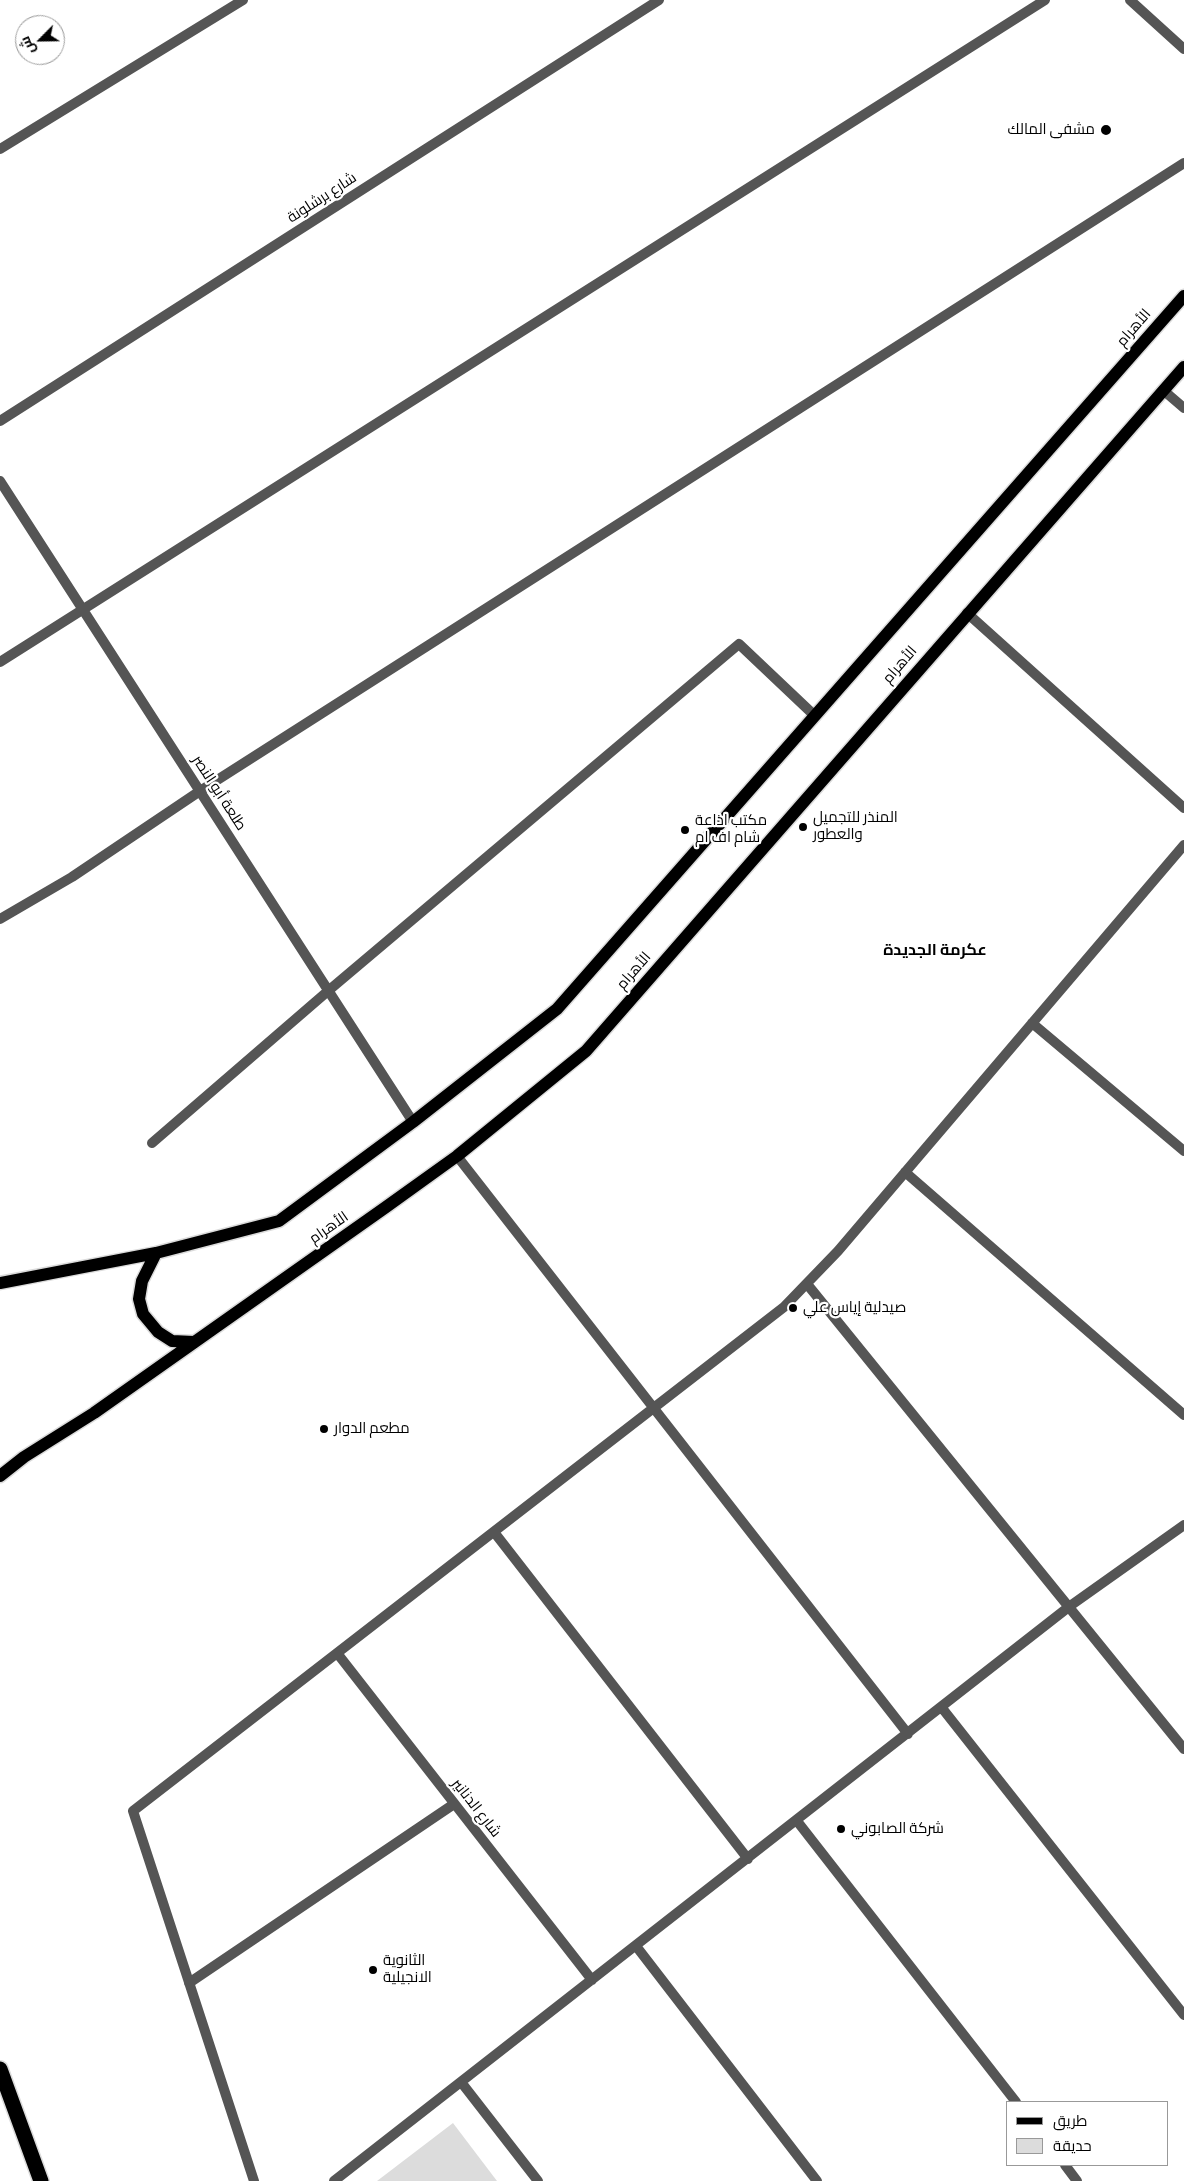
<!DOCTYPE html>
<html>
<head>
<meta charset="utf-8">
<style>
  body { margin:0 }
  #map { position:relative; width:1184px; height:2181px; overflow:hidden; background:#fff; font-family:Manrope,Cairo,sans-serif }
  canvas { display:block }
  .legend { position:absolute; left:1006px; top:2101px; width:162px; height:65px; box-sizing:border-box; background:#fff; border:1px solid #999; margin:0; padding:6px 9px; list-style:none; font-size:15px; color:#000 }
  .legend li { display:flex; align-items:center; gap:10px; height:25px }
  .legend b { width:25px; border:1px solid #999 }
  .north { position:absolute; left:15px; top:15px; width:50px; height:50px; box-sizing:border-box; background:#fff; border:1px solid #999; border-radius:50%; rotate:247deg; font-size:14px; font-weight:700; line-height:20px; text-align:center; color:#000 }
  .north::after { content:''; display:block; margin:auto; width:18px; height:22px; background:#000; clip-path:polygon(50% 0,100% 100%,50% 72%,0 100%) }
</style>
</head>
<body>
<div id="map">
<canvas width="1184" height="2181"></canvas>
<ul class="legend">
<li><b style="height:6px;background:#000"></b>طريق</li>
<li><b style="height:14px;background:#dcdcdc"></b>حديقة</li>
</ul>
<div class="north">ش</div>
</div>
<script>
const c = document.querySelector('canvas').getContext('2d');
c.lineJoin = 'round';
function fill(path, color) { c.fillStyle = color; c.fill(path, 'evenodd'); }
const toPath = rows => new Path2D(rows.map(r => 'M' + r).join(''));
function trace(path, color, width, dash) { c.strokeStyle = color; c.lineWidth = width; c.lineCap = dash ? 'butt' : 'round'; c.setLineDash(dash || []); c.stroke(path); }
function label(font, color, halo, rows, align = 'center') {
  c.font = font + ' Manrope,Cairo,sans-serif'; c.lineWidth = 4.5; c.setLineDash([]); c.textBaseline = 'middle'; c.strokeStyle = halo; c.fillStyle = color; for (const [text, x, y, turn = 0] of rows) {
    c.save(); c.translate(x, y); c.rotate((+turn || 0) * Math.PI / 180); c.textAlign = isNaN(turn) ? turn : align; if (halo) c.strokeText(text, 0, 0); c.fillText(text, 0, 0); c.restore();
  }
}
fill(toPath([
  [453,2123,497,2181,377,2181]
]), '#dcdcdc');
const primary = toPath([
  [156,1253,142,1281,139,1299,143,1314,158,1332,172,1341,194,1342],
  [0,1283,156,1253,279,1221,413,1122,557,1009,1184,296],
  [0,1476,24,1457,94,1413,386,1207,457,1156,586,1051,1184,367]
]);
const highway = toPath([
  [0,2069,41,2181]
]);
trace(primary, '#dbdbdb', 15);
trace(highway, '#dbdbdb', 18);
trace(toPath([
  [1130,0,1184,49],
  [0,149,243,0],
  [1163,390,1184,408],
  [0,421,659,0],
  [0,481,413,1122],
  [967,613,1184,808],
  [0,662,1045,0],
  [0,919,72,877,200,791,1184,163],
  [1032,1023,1184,1151],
  [152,1143,328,991,739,644,815,716],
  [457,1156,908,1734],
  [905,1172,1184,1415],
  [807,1284,1184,1749],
  [494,1532,748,1859],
  [337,1653,592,1980],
  [942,1708,1184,2015],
  [797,1821,1016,2102],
  [636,1946,817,2181],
  [189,1983,454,1804],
  [461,2082,538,2181],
  [1065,2165,1077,2181],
  [254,2181,133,1811,784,1307,838,1251,1184,845],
  [334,2181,1070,1606,1184,1525]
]), '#555', 10);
trace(primary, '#000', 12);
trace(highway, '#000', 15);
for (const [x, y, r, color] of [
  [1106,130,6,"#000"],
  [803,827,5,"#000"],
  [685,830,5,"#000"],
  [793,1308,5,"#000"],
  [324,1429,5,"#000"],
  [841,1829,5,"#000"],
  [373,1970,5,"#000"]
]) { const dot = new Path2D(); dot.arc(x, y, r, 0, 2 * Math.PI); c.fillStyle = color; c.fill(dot); trace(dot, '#fff', 2); }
label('15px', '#000', '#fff', [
  ["مشفى المالك",1095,130,"right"],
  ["المنذر للتجميل",813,818],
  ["والعطور",813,835],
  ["مكتب اذاعة",695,821],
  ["شام اف ام",695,838],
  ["صيدلية إياس علي",803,1308],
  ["مطعم الدوار",334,1429],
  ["شركة الصابوني",851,1829],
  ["الثانوية",383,1961],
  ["الانجيلية",383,1978]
], 'left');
label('15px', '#000', '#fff', [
  ["شارع برشلونة",322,198,-33],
  ["الأهرام",1134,328,-49],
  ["الأهرام",900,665,-49],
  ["طلعة أبو النصر",219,793,57],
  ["الأهرام",634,971,-49],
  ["الأهرام",329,1228,-35],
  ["شارع الدنانير",476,1808,52]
]);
label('bold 16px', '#000', '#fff', [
  ["عكرمة الجديدة",935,951]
]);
</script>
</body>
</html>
